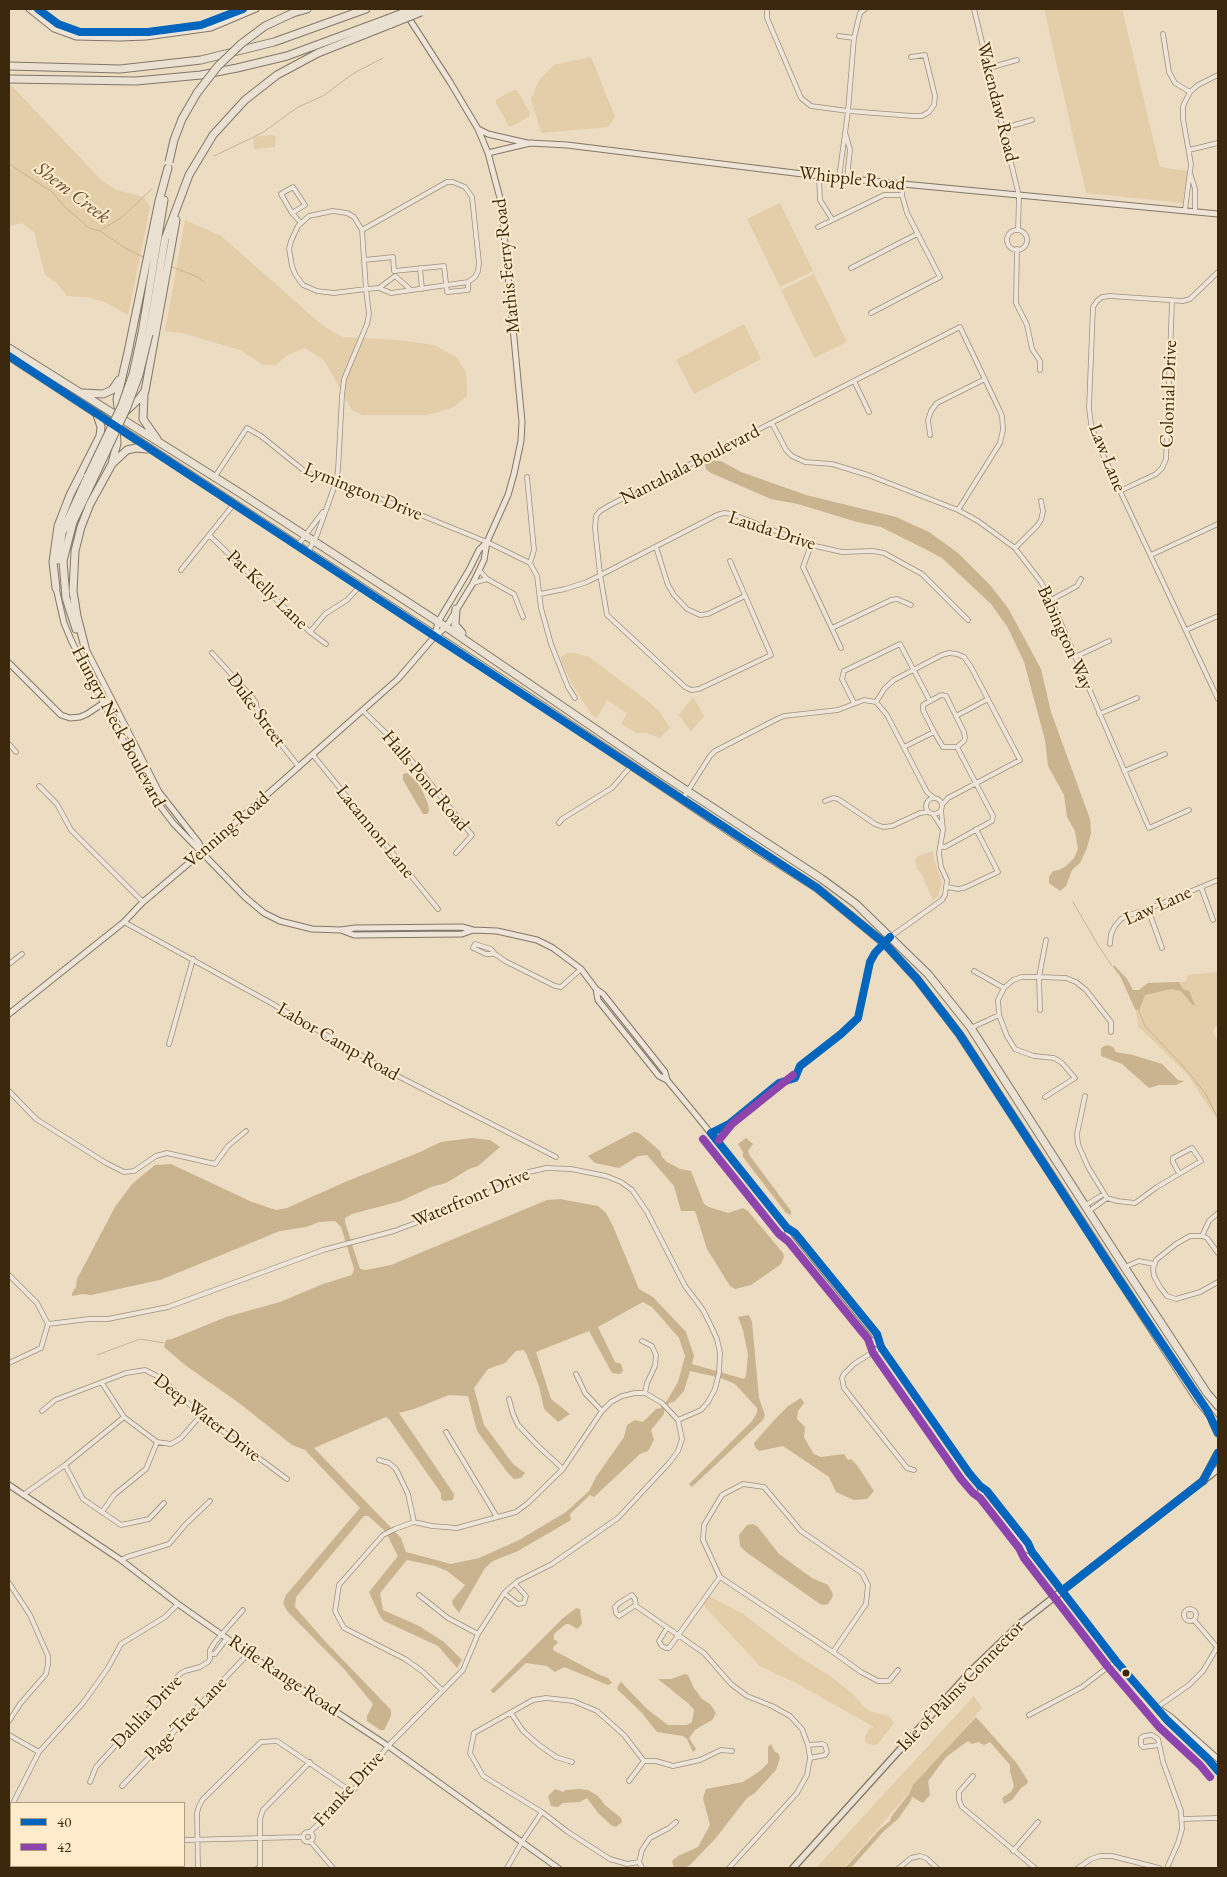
<!DOCTYPE html>
<html>
<head>
<meta charset="utf-8">
<style>
  body { margin:0 }
  #map { position:relative; width:1227px; height:1877px; overflow:hidden; background:#ecdcc2; font-family:"EB Garamond",serif }
  canvas { display:block }
  .frame { position:absolute; inset:0; border:10px solid #3b280d; pointer-events:none }
  .legend { position:absolute; left:10px; top:1802px; width:175px; height:65px; box-sizing:border-box; background:#feebcc; border:1px solid #b09d80; margin:0; padding:6px 9px; list-style:none; font-size:15px; color:#3b280d }
  .legend li { display:flex; align-items:center; gap:10px; height:25px }
  .legend b { width:25px; border:1px solid #b09d80 }
</style>
</head>
<body>
<div id="map">
<canvas width="1227" height="1877"></canvas>
<div class="frame"></div>
<ul class="legend">
<li><b style="height:6px;background:#0065bd"></b>40</li>
<li><b style="height:6px;background:#8e44ad"></b>42</li>
</ul>
</div>
<script>
const c = document.querySelector('canvas').getContext('2d');
c.lineJoin = 'round';
function fill(path, color) { c.fillStyle = color; c.fill(path, 'evenodd'); }
const toPath = rows => new Path2D(rows.map(r => 'M' + r).join(''));
function trace(path, color, width, dash) { c.strokeStyle = color; c.lineWidth = width; c.lineCap = dash ? 'butt' : 'round'; c.setLineDash(dash || []); c.stroke(path); }
function label(font, color, halo, rows, align = 'center') {
  c.font = font + ' "EB Garamond",serif'; c.lineWidth = 4; c.setLineDash([]); c.textBaseline = 'middle'; c.strokeStyle = halo; c.fillStyle = color; for (const [text, x, y, turn = 0] of rows) {
    c.save(); c.translate(x, y); c.rotate((+turn || 0) * Math.PI / 180); c.textAlign = isNaN(turn) ? turn : align; if (halo) c.strokeText(text, 0, 0); c.fillText(text, 0, 0); c.restore();
  }
}
fill(toPath([
  [1044,9,1122,9,1160,167,1187,171,1183,203,1086,193],
  [591,57,615,117,608,127,541,133,531,99,539,80,554,65],
  [9,86,12,86,102,181,117,190,144,197,150,207,128,315,104,302,87,297,67,296,56,282,45,275,34,232,22,223,9,226],
  [514,90,517,90,530,113,530,116,512,126,509,126,496,103,496,100],
  [272,135,276,136,275,147,255,149,254,148,253,139,255,137],
  [780,203,813,271,780,287,747,219],
  [185,220,221,236,322,325,342,337,399,340,434,345,456,357,466,372,467,396,452,408,426,415,362,415,352,410,324,360,305,348,286,356,276,365,263,365,240,350,182,333,165,331],
  [814,274,847,342,814,358,781,290],
  [744,324,761,359,694,394,676,360],
  [567,653,575,653,589,657,649,702,659,711,670,728,660,738,647,733,637,733,621,724,627,713,607,700,597,718,591,714,573,686,561,661,561,657],
  [693,697,704,716,691,732,679,715],
  [933,851,934,860,942,882,938,896,933,900,921,873,918,870,915,860,918,856],
  [1218,972,1218,1025,1215,1027,1213,1032,1218,1042,1218,1121,1188,1075,1138,1026,1133,990,1139,990,1148,983,1180,983,1186,981,1188,975],
  [709,1596,743,1614,798,1656,830,1676,852,1693,865,1708,872,1712,889,1716,894,1723,878,1744,873,1745,866,1743,865,1737,869,1729,874,1727,796,1683,760,1666,706,1608,703,1603],
  [974,1696,982,1708,844,1868,816,1868]
]), '#e4cda9');
fill(toPath([
  [711,461,721,461,741,472,806,495,896,517,929,532,958,553,990,585,1008,608,1041,669,1051,712,1090,819,1091,833,1087,848,1080,863,1072,870,1066,886,1060,891,1049,883,1049,877,1053,871,1059,870,1065,867,1074,858,1078,849,1075,831,1067,817,1064,795,1048,766,1045,740,1024,662,1008,628,991,604,942,558,925,549,881,527,857,522,798,504,771,499,711,473,706,469,705,464],
  [407,773,419,784,423,792,428,804,429,811,427,814,423,814,403,780,403,774],
  [1114,965,1127,979,1133,990,1139,990,1148,983,1179,982,1183,989,1189,991,1195,1005,1194,1006,1190,1002,1181,991,1171,989,1145,995,1139,1011,1135,1009,1120,976,1113,967],
  [1107,1045,1113,1047,1116,1052,1133,1055,1162,1064,1178,1080,1184,1081,1176,1085,1159,1085,1149,1088,1122,1064,1101,1056,1101,1048],
  [634,1132,639,1133,660,1151,662,1157,667,1162,680,1169,691,1171,704,1204,709,1207,728,1213,743,1208,748,1211,783,1253,784,1257,781,1264,751,1285,735,1289,730,1286,707,1249,695,1211,681,1211,674,1186,647,1155,638,1156,619,1168,595,1163,588,1156],
  [472,1138,490,1140,500,1147,478,1166,469,1169,446,1183,431,1187,401,1201,352,1214,345,1218,345,1222,360,1269,366,1270,391,1265,547,1200,560,1199,598,1206,606,1213,613,1226,639,1289,653,1297,686,1332,694,1356,692,1364,744,1379,746,1376,748,1354,743,1330,738,1317,749,1315,752,1322,759,1398,765,1415,763,1420,692,1487,689,1484,752,1421,757,1413,757,1408,735,1384,721,1378,690,1371,684,1391,674,1402,669,1403,664,1411,664,1414,651,1430,654,1440,648,1451,640,1454,594,1497,590,1495,570,1514,571,1520,518,1551,493,1561,485,1568,459,1613,453,1605,452,1601,465,1585,447,1571,435,1566,407,1560,380,1593,383,1610,419,1626,444,1642,462,1660,457,1668,438,1646,384,1621,380,1616,369,1592,398,1556,385,1531,368,1516,364,1516,296,1597,295,1607,324,1640,391,1710,391,1716,384,1730,380,1730,367,1721,367,1716,373,1704,344,1669,287,1611,283,1603,286,1595,360,1508,305,1450,292,1445,239,1403,185,1365,164,1347,166,1340,172,1339,226,1317,280,1302,323,1284,352,1275,354,1269,341,1227,335,1221,319,1222,306,1227,280,1231,160,1280,91,1295,83,1294,72,1296,72,1293,76,1287,77,1279,115,1207,132,1184,155,1165,171,1164,252,1202,276,1210,287,1208,345,1182,420,1152,441,1142],
  [643,1302,652,1307,679,1338,685,1356,678,1382,668,1399,661,1408,656,1409,643,1422,635,1420,627,1425,624,1437,596,1477,589,1491,566,1512,519,1540,479,1558,451,1564,406,1552,401,1538,314,1448,386,1417,389,1419,441,1493,441,1499,444,1501,453,1500,454,1494,399,1413,414,1409,449,1395,468,1396,477,1431,507,1472,514,1479,521,1478,525,1473,513,1464,484,1425,474,1388,488,1369,505,1363,516,1351,523,1350,526,1353,539,1386,544,1409,558,1422,570,1414,551,1399,536,1352,589,1331,612,1373,620,1374,623,1371,621,1364,615,1362,598,1327],
  [746,1138,753,1144,748,1151,750,1156,791,1211,791,1215,786,1213,743,1157,743,1152,738,1144],
  [801,1398,804,1403,798,1411,797,1419,805,1427,804,1437,809,1446,814,1454,821,1457,844,1454,848,1460,851,1459,857,1465,874,1491,867,1499,854,1500,836,1492,829,1477,783,1446,759,1451,755,1447,754,1443,777,1417,788,1406],
  [753,1524,758,1527,779,1554,812,1578,828,1585,833,1594,832,1598,828,1604,824,1605,820,1604,746,1552,740,1546,739,1535,747,1525],
  [576,1608,580,1609,582,1624,577,1629,569,1624,566,1624,554,1634,554,1640,556,1640,558,1643,554,1646,553,1650,598,1674,608,1678,612,1683,608,1685,564,1667,555,1672,547,1666,526,1663,494,1693,492,1693,491,1690,562,1619],
  [685,1674,688,1675,694,1688,702,1699,710,1704,716,1713,712,1720,695,1730,689,1738,696,1749,693,1752,687,1739,683,1736,657,1732,641,1712,617,1689,619,1684,621,1682,647,1709,668,1725,687,1725,692,1722,694,1710,689,1704,658,1679,671,1679],
  [976,1717,1015,1761,1028,1781,1027,1784,1021,1788,1012,1800,1004,1804,1002,1798,1011,1792,1014,1786,1010,1771,1010,1765,990,1742,984,1745,978,1742,972,1744,968,1741,946,1757,928,1781,930,1795,927,1798,923,1803,912,1797,910,1802,898,1819,885,1830,851,1868,845,1868,879,1830,890,1821,891,1817,909,1794,913,1785],
  [771,1744,775,1752,778,1753,780,1758,776,1770,755,1793,747,1798,715,1839,689,1866,684,1868,674,1868,672,1861,678,1856,698,1847,710,1825,703,1798,706,1789,743,1782,760,1771,768,1763,768,1747],
  [555,1789,563,1792,566,1790,580,1789,588,1790,598,1796,605,1805,621,1818,622,1822,616,1827,611,1825,598,1813,587,1798,580,1802,563,1803,558,1807,551,1806,548,1796]
]), '#cab38f');
trace(toPath([
  [214,156,262,133,298,107,323,96,354,73,383,58],
  [9,164,51,191,65,207,89,228,100,231,125,248,145,258],
  [101,230,122,217,152,189],
  [172,267,198,277,204,282],
  [1073,902,1098,945,1112,966],
  [1139,1011,1145,1026,1183,1066,1205,1093,1218,1118],
  [97,1355,140,1339,164,1343]
]), '#cab38f', 1);
const street = toPath([
  [767,9,767,18,801,98,811,106,848,111,913,116,922,116,929,112,934,105,935,96,925,55,911,57],
  [974,9,1019,196,1018,230],
  [1163,34,1169,72,1175,83,1190,92],
  [839,36,854,38],
  [989,68,1017,60],
  [1004,128,1032,120],
  [846,135,850,150,847,178],
  [1189,150,1218,143],
  [819,176,820,200,832,219],
  [1191,176,1195,189,1195,212],
  [839,178,848,111,854,38,860,13,865,9],
  [1185,210,1191,164,1183,119,1183,106,1190,92,1198,85,1218,75],
  [292,213,305,205,293,187,281,194,292,213,294,215,301,223],
  [818,227,884,195,902,195,904,184],
  '1007 240a10 10 0 1 1 20 0a10 10 0 1 1-20 0Z',
  [1017,249,1016,303,1027,325,1032,349,1040,361,1040,370],
  [364,260,393,257,394,271,444,266,447,292,468,290,468,282],
  [420,268,422,289],
  [851,268,917,234],
  [1218,272,1190,299,1183,301,1110,296,1102,297,1097,301,1093,307,1089,408,1091,424,1097,442,1218,699],
  [395,276,411,290],
  [379,288,395,276],
  [871,313,940,277,907,213,902,195],
  [854,381,869,412],
  [772,423,786,450,792,456,805,462,832,464,868,475,958,510,978,521,1015,548,1041,582,1051,600,1149,828,1189,810],
  [930,435,928,420,931,411,937,403,985,379],
  [527,477,534,550,530,563,537,576,541,608,551,644,568,687,575,698],
  [214,478,247,428,261,436,307,473,379,498,487,542,530,563],
  [1120,491,1156,474,1162,468,1166,459,1172,301],
  [209,535,310,632,326,644],
  [298,545,323,512],
  [811,545,803,567,841,648],
  [656,547,668,585,674,595,687,609,700,615,708,614,745,596],
  [1015,548,1037,526,1041,520,1043,511,1041,501],
  [308,552,317,535,336,482,338,470,342,396,344,379,367,324,369,314,366,289,362,230,354,217,347,213,333,211,309,216,298,226,291,241,289,249,292,266,295,274,303,285,317,291,334,293,366,289,379,288,391,293,468,282,475,277,478,271,479,263,472,197,465,187,453,182,447,182,362,230],
  [1151,555,1218,524],
  [730,561,771,655,699,689,691,690,685,687,607,615,600,574,595,528,596,516,600,511,612,504,960,327,999,409,1002,416,1003,430,1000,443,958,510],
  [181,570,234,504],
  [480,571,487,579,514,594,523,617],
  [473,583,487,579],
  [540,594,565,589,587,582,717,515,724,513,732,514,811,545,842,552,873,551,884,553,922,574,968,620],
  [1051,600,1077,586,1081,579],
  [832,628,891,600,897,599,911,605],
  [1186,630,1218,616],
  [310,632,325,614,347,600,360,586],
  [212,653,252,697,256,703,258,715,299,767],
  [1075,657,1109,641],
  [854,703,842,679,844,671,900,644,930,701],
  [363,711,389,736,413,762,472,835,456,853],
  [1099,714,1137,698],
  [956,716,988,699],
  [934,732,923,710,923,705,941,695,946,696,964,732,965,738,964,741,957,747],
  [9,744,16,752],
  [904,747,934,732,943,747,957,747,993,816,992,821,945,847,940,846],
  [313,755,438,909],
  [1124,771,1165,754],
  [39,786,57,804,71,830,143,902],
  [933,797,927,792,887,715,876,702,885,688,894,680,942,655,949,653,957,654,964,657,971,667,1020,760,948,798,942,805],
  '926 806a8 8 0 1 1 16 0a8 8 0 1 1-16 0Z',
  [682,800,710,756,715,751,777,719,784,716,838,710,864,700,876,702],
  [825,801,833,798,838,799,875,824,883,827,892,826,920,813,928,812],
  [933,814,942,828],
  [559,823,562,819,612,788,631,766],
  [947,887,958,889,964,888,998,872,976,829],
  [1201,887,1213,920],
  [1148,909,1162,948],
  [124,922,271,1003,388,1071,556,1157],
  [890,937,942,900,945,895,947,880,941,867,939,853,943,830,941,810],
  [1110,944,1111,934,1115,926,1121,919,1129,915,1148,909,1218,880],
  [495,954,486,954,473,948,475,944,491,949,495,954,505,961,555,986,561,987,581,969],
  [9,964,22,954],
  [974,971,1004,988],
  [1040,1010,1039,977,1046,940],
  [999,1015,1007,1036,1015,1049,1034,1056,1054,1058,1062,1063,1075,1078,1045,1097],
  [971,1028,999,1015,998,1000,1004,988,1013,980,1022,977,1039,977,1066,978,1076,982,1086,990,1111,1022,1111,1032],
  [169,1044,193,959],
  [9,1091,36,1119,106,1163,124,1172,134,1171,156,1156,167,1153,215,1164,228,1146,246,1131],
  [1085,1096,1077,1134,1078,1144,1088,1167,1107,1198,1117,1201,1135,1203,1157,1187,1201,1161,1192,1148,1173,1158,1173,1162,1179,1173],
  [1084,1206,1104,1194],
  [1088,1212,1107,1198],
  [1202,1236,1209,1221,1218,1213],
  [1218,1253,1207,1238,1202,1236,1190,1236,1176,1244,1156,1260,1153,1269,1154,1276,1160,1287,1167,1296,1176,1299,1200,1292,1218,1282],
  [1125,1267,1139,1261,1154,1264],
  [9,1275,37,1303,48,1324,41,1348,9,1363],
  [48,1324,89,1319,108,1319,168,1307,323,1250,394,1231,453,1209,479,1198,529,1172,546,1168,571,1169,606,1176,621,1182,632,1190,647,1212,685,1286,703,1310,710,1324,717,1339,720,1353,719,1373,715,1389,708,1402,701,1410,678,1420],
  [642,1341,652,1346,656,1355,655,1366,647,1383,645,1393],
  [881,1347,854,1364,844,1374,842,1378,844,1388,907,1468,914,1470],
  [576,1374,585,1393,602,1411],
  [102,1383,124,1417,157,1442,171,1444,181,1438,201,1415],
  [509,1399,513,1414,518,1425,538,1446,563,1469],
  [42,1411,55,1400,126,1373,145,1370,161,1378,201,1415,287,1479],
  [446,1432,497,1517],
  [379,1460,389,1463,395,1468,398,1473,408,1494,414,1522],
  [65,1465,83,1499,121,1525,149,1519,164,1503],
  [23,1495,65,1465,124,1417],
  [102,1512,114,1495,146,1469,157,1442],
  [121,1560,127,1557,169,1544,186,1524,210,1501],
  [9,1583,30,1615,48,1656,48,1664,46,1674,20,1704,9,1721],
  [505,1594,518,1604,524,1603,526,1596,515,1584],
  [419,1595,448,1618,478,1634],
  [636,1605,619,1616,616,1613,615,1607,619,1603,632,1595,635,1599,636,1606,704,1653,731,1684,747,1696,772,1706,790,1716,802,1729,808,1745,810,1758,807,1775,797,1793,729,1868],
  '1184 1615a6 6 0 1 1 12 0a6 6 0 1 1-12 0Z',
  [1194,1620,1217,1647],
  [667,1628,659,1641,662,1646,666,1648,669,1648,720,1577],
  [833,1652,866,1604,868,1585,862,1573,801,1531,764,1487,743,1484,722,1495,704,1525,703,1540,720,1577,833,1652,861,1672,878,1681,889,1681,898,1670],
  [211,1654,215,1654,227,1638],
  [1156,1708,1189,1685,1203,1671,1218,1646],
  [511,1713,523,1731,539,1745,556,1757,572,1762],
  [1029,1715,1082,1687,1116,1661],
  [9,1735,39,1752],
  [808,1745,822,1744,825,1745,827,1752,825,1755,810,1758],
  [1159,1745,1143,1747,1141,1745,1141,1738,1144,1736,1152,1735,1158,1739,1163,1762,1181,1811,1182,1829,1178,1843,1167,1868],
  [973,1776,959,1792,959,1800,962,1807,1035,1868],
  [629,1781,644,1761],
  [90,1782,96,1767,180,1674,185,1671,200,1667,208,1662,210,1659,210,1650,215,1642,243,1610],
  [122,1786,249,1653],
  [13,1803,39,1752,83,1703,108,1668,121,1644,165,1617,178,1604],
  [9,1811,11,1806],
  [1181,1819,1218,1818],
  '303 1837a5 5 0 1 1 10 0a5 5 0 1 1-10 0Z',
  [310,1832,352,1792,388,1746,463,1670,478,1634,505,1592,518,1581,552,1564,618,1518,670,1462,678,1451,682,1439,678,1420,662,1403,645,1393,635,1393,622,1396,611,1402,602,1411,563,1469,528,1503,516,1512,457,1528,432,1526,414,1522,395,1529,383,1535,339,1585,335,1611,344,1628,405,1659,422,1671,442,1690],
  [184,1840,302,1837],
  [310,1841,333,1868],
  [9,1848,11,1851],
  [1013,1851,1038,1822],
  [639,1862,627,1864,610,1859,568,1832,542,1812,483,1776,470,1753,474,1733,533,1700,546,1698,573,1701,597,1711,624,1735,644,1761,656,1761,673,1766,700,1760,721,1750,732,1751],
  [26,1866,28,1868],
  [198,1868,197,1813,199,1806,203,1799,261,1742,277,1741,352,1792],
  [258,1868,260,1867,260,1819,263,1810,310,1762],
  [507,1868,522,1842,542,1812],
  [642,1868,639,1862,642,1850,650,1838,669,1828,676,1822],
  [899,1868,911,1858,920,1856,926,1858,937,1868],
  [1078,1868,1091,1859,1100,1856,1112,1856,1159,1868]
]);
const secondary = toPath([
  [29,9,54,29,76,37,120,38,146,37,211,28,256,9],
  [38,9,58,24,80,32,148,32,201,25,243,9],
  [478,129,488,134,527,143],
  [488,153,530,143,567,145,819,176,1218,214],
  [56,588,64,623,72,642,151,794,173,823,245,897,264,913,280,921,312,929,341,930,355,928,462,927,473,930],
  [435,635,438,622,469,570,479,550,487,542],
  [85,647,159,792,199,843,202,852],
  [9,663,61,715,70,718,80,717,87,714,111,698],
  [341,930,354,935,462,934,473,930,497,931,537,940,553,948,581,969,596,989,603,994,665,1072,667,1080],
  [596,989,598,1000,659,1076,667,1080,696,1115,787,1228,795,1233,877,1334,881,1347,969,1473,980,1486,987,1491,1028,1543,1032,1552,1116,1661,1167,1720,1207,1758,1218,1771],
  [9,1014,124,922,143,902,202,852,398,679,435,636,446,627,473,583,484,560,487,542,508,495,514,474,521,441,522,422,501,202,488,153,478,129,450,82,403,9],
  [787,1228,789,1238,871,1340,881,1346],
  [9,1485,121,1560,178,1604,259,1661,388,1746,558,1868],
  [980,1487,982,1496,1024,1548,1032,1552],
  [1161,1710,1171,1717,1218,1759]
]);
const primary = toPath([
  [793,1868,970,1672,1021,1623,1218,1469]
]);
const highway = toPath([
  [293,13,307,9],
  [9,66,120,69,201,60,274,42,366,9],
  [9,79,136,81,201,75,237,68,287,56,387,19],
  [142,333,164,200],
  [149,334,165,239,189,175,213,135,245,100,277,75,318,53,391,24],
  [9,348,240,493,446,627,663,775,822,879,856,904,928,974,971,1028,1125,1268,1207,1393,1218,1406],
  [9,356,523,693,756,849,817,888,884,943,917,979,960,1035,1198,1400,1218,1425],
  [83,393,103,394,112,390,119,380],
  [144,394,143,419,157,439],
  [126,411,139,399,145,391,176,220],
  [119,415,117,399,128,352,159,201,168,168],
  [112,464,117,443,116,428],
  [58,560,62,533,88,476],
  [56,588,53,562,58,526,70,495,100,436,101,427,97,415],
  [456,609,455,625,462,633],
  [76,629,66,598,63,561,73,522,93,480],
  [85,647,77,616,73,591,75,551,81,527,90,504,112,464,127,450,136,448,147,449],
  [1213,1422,1218,1433],
  [1203,1481,1218,1453]
]);
trace(street, '#9c917f', 5.5);
trace(secondary, '#827767', 7);
trace(primary, '#827767', 8);
trace(highway, '#827767', 9);
trace(street, '#eee5d8', 4);
trace(secondary, '#eee5d8', 5);
trace(primary, '#eae1d2', 5.5);
trace(highway, '#eae1d2', 7);
const highwayBridge = toPath([
  [387,19,413,9],
  [391,24,421,12],
  [169,162,174,140,182,119,197,93,218,66,241,44,265,26,293,13],
  [88,476,122,405,133,374,142,333],
  [93,480,127,407,139,375,149,334]
]);
trace(highwayBridge, '#827767', 9, []);
trace(highwayBridge, '#eae1d2', 7);
trace(toPath([
  [38,9,58,24,80,32,148,32,201,25,243,9],
  [9,356,817,888,884,943,917,979,960,1035,1116,1275,1207,1410,1218,1433],
  [711,1133,787,1228,795,1233,877,1334,881,1347,969,1473,980,1486,987,1491,1028,1543,1032,1552,1116,1661,1167,1720,1207,1758,1218,1771],
  [711,1133,729,1124,779,1083,795,1078,800,1066,841,1034,858,1018,870,962,875,953,890,937],
  [1063,1590,1203,1481,1218,1453]
]), '#0065bd', 8);
trace(toPath([
  [703,1139,779,1234,788,1241,868,1339,873,1353,961,1479,973,1493,980,1498,1019,1548,1024,1558,1108,1667,1159,1727,1200,1765,1210,1777],
  [719,1140,732,1124,793,1075]
]), '#8e44ad', 8);
for (const [x, y, r, color] of [
  [1126,1673,4.5,"#3b280d"]
]) { const dot = new Path2D(); dot.arc(x, y, r, 0, 2 * Math.PI); c.fillStyle = color; c.fill(dot); trace(dot, '#feebcc', 2); }
label('19px', '#3b280d', '#feebcc', [
  ["Wakendaw Road",997,102,76],
  ["Whipple Road",852,179,6],
  ["Mathis Ferry Road",507,266,-96],
  ["Colonial Drive",1169,394,-88],
  ["Law Lane",1107,458,68],
  ["Nantahala Boulevard",690,465,-27],
  ["Lymington Drive",363,492,22],
  ["Lauda Drive",772,531,18],
  ["Pat Kelly Lane",267,590,44],
  ["Babington Way",1065,638,66],
  ["Duke Street",256,710,54],
  ["Hungry Neck Boulevard",118,727,62],
  ["Halls Pond Road",425,781,50],
  ["Venning Road",227,830,-41],
  ["Lacannon Lane",375,832,51],
  ["Law Lane",1158,906,-24],
  ["Labor Camp Road",338,1042,30],
  ["Waterfront Drive",471,1198,-23],
  ["Deep Water Drive",207,1418,38],
  ["Rifle Range Road",284,1676,34],
  ["Isle of Palms Connector",961,1686,-46],
  ["Dahlia Drive",147,1712,-47],
  ["Page Tree Lane",186,1719,-46],
  ["Franke Drive",349,1789,-48]
]);
label('italic 20px', '#624c2d', '#feebcc', [
  ["Shem Creek",72,193,37]
]);
</script>
</body>
</html>
